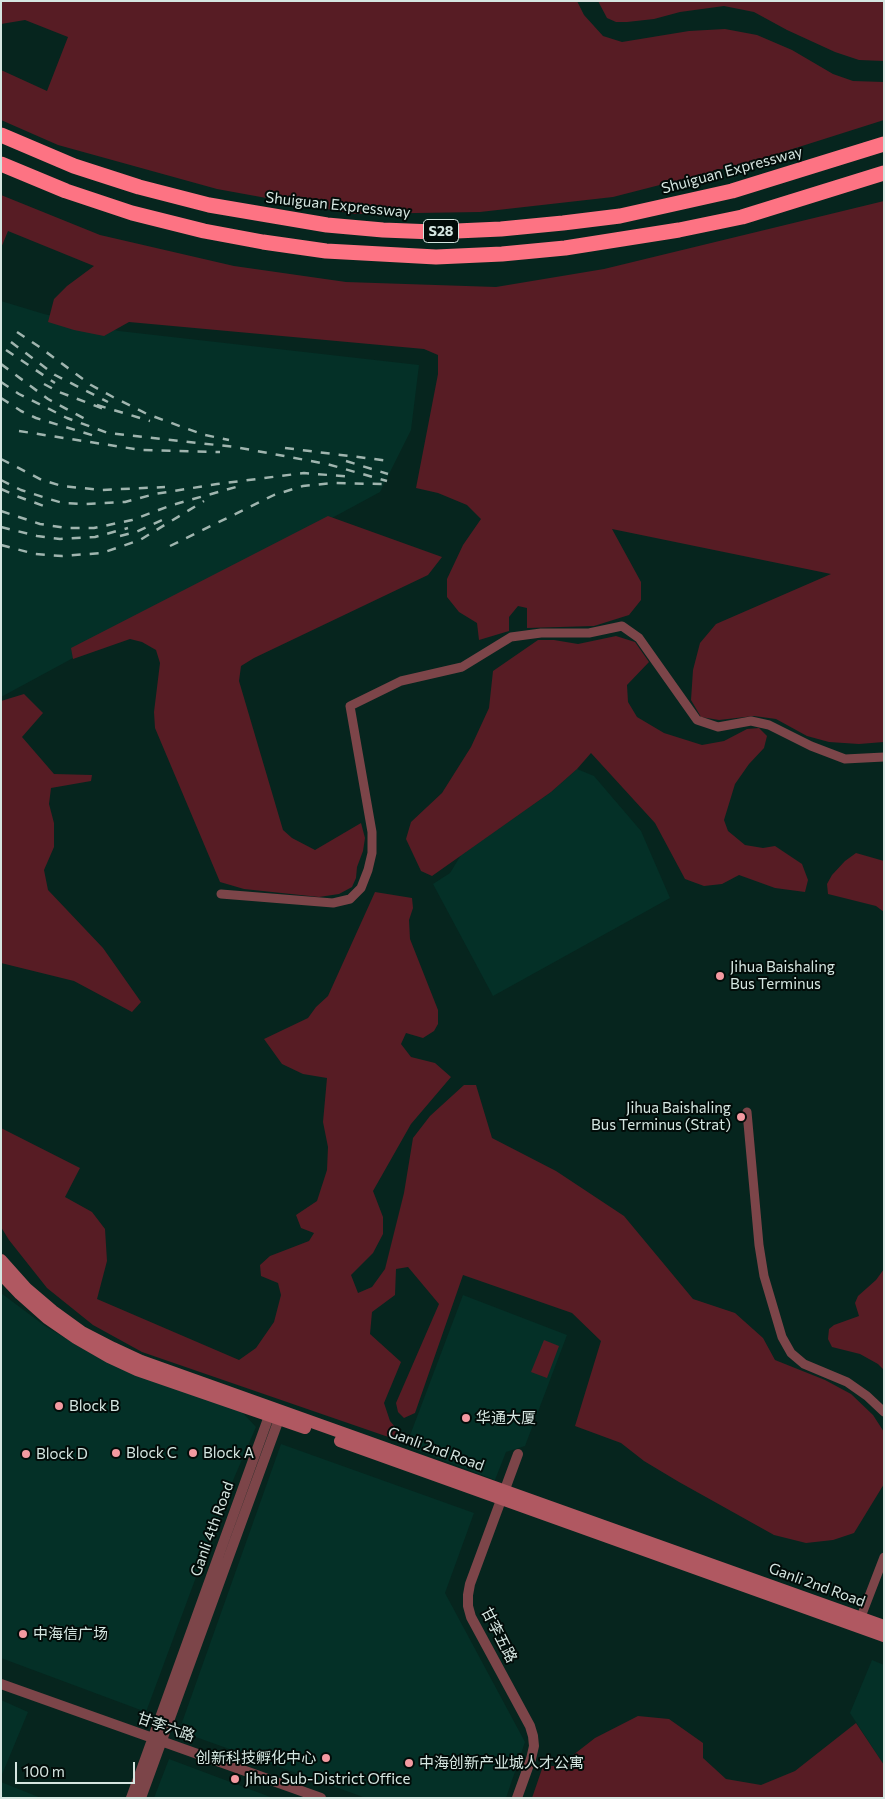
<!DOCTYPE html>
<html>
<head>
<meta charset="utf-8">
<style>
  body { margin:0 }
  #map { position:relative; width:885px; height:1799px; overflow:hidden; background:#06251e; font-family:Commissioner,sans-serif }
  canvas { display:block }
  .frame { position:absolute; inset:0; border:2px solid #d5e6e1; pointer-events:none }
  .scale { position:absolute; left:15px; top:1762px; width:120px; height:22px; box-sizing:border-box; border:2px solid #d5e6e1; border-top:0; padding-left:6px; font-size:15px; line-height:18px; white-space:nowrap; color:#d5e6e1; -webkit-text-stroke:4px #020c09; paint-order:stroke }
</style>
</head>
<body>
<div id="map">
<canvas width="885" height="1799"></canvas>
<div class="frame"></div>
<div class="scale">100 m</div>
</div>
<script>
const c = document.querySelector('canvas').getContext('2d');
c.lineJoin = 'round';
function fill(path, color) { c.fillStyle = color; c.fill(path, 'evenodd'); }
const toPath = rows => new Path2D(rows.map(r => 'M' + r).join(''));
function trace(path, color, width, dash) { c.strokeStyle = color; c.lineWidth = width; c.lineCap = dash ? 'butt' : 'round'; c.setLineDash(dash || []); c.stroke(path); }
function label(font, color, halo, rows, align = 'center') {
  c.font = font + ' Commissioner,"Noto Sans SC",sans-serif'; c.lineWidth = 4; c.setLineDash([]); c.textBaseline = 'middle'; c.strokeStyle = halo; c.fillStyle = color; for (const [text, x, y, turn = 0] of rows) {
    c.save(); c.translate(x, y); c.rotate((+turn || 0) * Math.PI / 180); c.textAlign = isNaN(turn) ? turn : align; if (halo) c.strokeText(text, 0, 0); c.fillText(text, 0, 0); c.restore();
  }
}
fill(toPath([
  [1,301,44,314,119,331,419,365,411,430,380,492,1,697],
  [577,769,594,776,641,831,670,898,493,996,433,884,450,873,461,855,551,792],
  [1,1293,45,1326,94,1355,241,1411,256,1427,225,1499,146,1712,1,1658],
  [463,1295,567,1335,525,1446,506,1452,495,1480,406,1446],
  [281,1444,474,1513,445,1593,525,1742,506,1798,366,1798,179,1731],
  [872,1660,884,1665,884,1765,850,1713],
  [1,1700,28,1712,1,1777],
  [169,1759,273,1798,154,1798],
  [1,1782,41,1798,1,1798]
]), '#043027');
fill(toPath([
  [1,1,577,1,584,15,603,36,622,42,689,31,725,29,757,35,792,50,833,74,853,81,884,82,884,120,761,159,613,197,480,212,354,214,217,189,58,145,1,120,1,70,47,91,68,37,25,20,1,24],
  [598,1,884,1,884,61,859,60,835,52,787,30,754,12,724,6,680,12,654,19,627,22,616,22,607,18],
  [1,195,100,235,234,266,346,282,496,287,604,269,884,201,884,742,859,744,829,742,807,736,776,719,754,716,719,720,701,717,691,700,693,670,700,643,716,624,831,574,612,529,641,582,641,600,629,615,594,626,527,628,527,608,518,606,509,617,509,631,479,640,477,623,459,612,447,597,447,579,463,545,481,519,467,505,438,493,416,488,438,374,438,355,424,349,129,322,104,336,74,330,48,322,54,299,67,286,94,266,8,231,1,248],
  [328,516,442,557,428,575,254,658,241,666,239,681,283,830,292,838,315,850,361,823,365,838,363,851,357,867,356,878,352,887,339,894,319,897,244,889,220,882,155,728,154,712,160,663,156,650,142,642,130,639,73,659,71,648],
  [616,636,635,642,649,662,627,685,628,702,637,717,664,733,702,745,724,741,747,729,759,728,767,736,764,748,749,764,735,784,724,820,728,831,745,845,763,848,775,846,802,864,808,880,805,892,775,888,739,875,722,884,704,886,685,879,655,823,591,753,577,769,551,792,432,876,421,871,406,839,411,822,442,793,471,747,489,708,493,671,538,640,554,640,578,644],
  [24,694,43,713,22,737,54,774,92,775,91,781,51,788,49,804,54,823,54,847,44,870,48,890,103,948,141,1002,132,1012,74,981,1,963,1,701],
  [856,853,884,861,884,912,876,906,828,894,827,884,832,875,845,861],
  [375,892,412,898,413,908,409,920,410,939,438,1010,438,1024,434,1031,423,1038,406,1033,401,1044,411,1057,435,1063,451,1077,411,1124,373,1191,383,1217,383,1234,373,1253,351,1275,358,1293,372,1287,385,1269,404,1193,413,1138,430,1116,464,1085,476,1085,492,1138,556,1171,624,1216,693,1299,735,1313,763,1338,775,1360,825,1380,851,1394,873,1415,884,1432,884,1484,854,1533,833,1540,806,1543,774,1535,679,1482,644,1461,621,1443,575,1426,601,1341,572,1313,463,1275,415,1413,404,1418,398,1412,396,1403,439,1304,408,1267,396,1269,395,1295,372,1312,370,1334,401,1362,384,1403,390,1421,401,1434,400,1441,142,1352,93,1325,47,1288,9,1240,1,1227,1,1128,80,1168,65,1197,92,1212,105,1229,107,1261,97,1299,239,1360,256,1348,274,1322,281,1295,278,1283,261,1276,260,1265,270,1256,309,1241,314,1233,301,1228,296,1215,317,1201,327,1170,328,1147,323,1122,327,1078,303,1074,282,1064,264,1039,308,1018,316,1007,328,996],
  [884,1269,884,1370,878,1364,860,1354,832,1347,828,1339,829,1329,834,1325,859,1316,855,1303,858,1296,876,1280],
  [544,1340,559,1346,547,1378,531,1372],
  [638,1716,669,1719,703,1743,703,1758,726,1779,761,1785,795,1771,856,1723,884,1765,884,1798,532,1798,543,1766,559,1766,595,1738]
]), '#571c24');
trace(toPath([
  [221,894,333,903,350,899,361,888,368,870,372,853,372,832,350,706,401,681,462,667,511,637,541,633,589,633,622,626,639,638,697,720,718,727,751,721,769,725,811,746,845,759,884,757],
  [747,1112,759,1245,764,1276,782,1337,791,1353,804,1364,847,1382,867,1396,884,1412],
  [859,1622,884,1557]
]), '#7c4549', 9);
trace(toPath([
  [1,1684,321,1798],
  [131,1798,269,1416,277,1409,279,1419,141,1798],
  [517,1798,531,1759,534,1746,533,1736,530,1726,471,1617,468,1606,468,1595,470,1584,518,1454]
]), '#7c4549', 10);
trace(toPath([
  [1,1260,26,1288,53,1311,82,1332,113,1348,141,1361,884,1626],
  [1,1274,20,1294,47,1318,76,1338,109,1357,137,1370,305,1428],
  [340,1441,884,1636]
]), '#b05861', 12);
trace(toPath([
  [1,135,74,166,139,187,209,205,327,225,383,230,434,232,501,229,563,223,620,216,732,191,884,144],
  [1,164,66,191,132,213,204,231,263,242,326,251,436,257,502,254,565,248,679,230,742,217,884,173]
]), '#fd7383', 15);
trace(toPath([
  [17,332,38,346,91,385,113,397,147,414,185,428,205,435,229,440],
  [11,342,55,375,108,402],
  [6,350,55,383],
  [1,364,48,399,85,419],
  [1,382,19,394,67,418,108,433,235,447,268,453,327,464,387,481],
  [44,384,59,392,104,409],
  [1,398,21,411,36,418,95,436],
  [97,405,150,421],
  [19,431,141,450,220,452],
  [285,448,390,461],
  [1,459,42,480,62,486,102,490,165,487],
  [346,461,388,474],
  [1,480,21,490,49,499,63,503,85,504,125,502,155,494,217,484,304,473,353,477],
  [1,489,19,497,44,506],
  [1,511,40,524,67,528,94,528,132,520,172,505,236,487],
  [1,527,37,536,60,539,95,537,128,528],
  [120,536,136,532,162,520],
  [1,545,35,554,62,556,102,553,140,540,204,501],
  [170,546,274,495,303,486,333,483,382,484]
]), '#a0b5af', 2.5, [9, 9]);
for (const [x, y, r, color] of [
  [720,976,5,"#f49aa1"],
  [741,1117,5,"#f49aa1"],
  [59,1406,5,"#f49aa1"],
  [466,1418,5,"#f49aa1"],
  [116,1453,5,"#f49aa1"],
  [193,1453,5,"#f49aa1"],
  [26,1454,5,"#f49aa1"],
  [23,1634,5,"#f49aa1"],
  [326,1758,5,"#f49aa1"],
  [409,1763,5,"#f49aa1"],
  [235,1779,5,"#f49aa1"]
]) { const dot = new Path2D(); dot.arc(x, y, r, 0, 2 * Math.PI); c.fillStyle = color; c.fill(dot); trace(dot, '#020c09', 2); }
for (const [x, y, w] of [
  [441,231,35]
]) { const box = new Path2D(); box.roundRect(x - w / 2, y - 11.5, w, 23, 4); c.fillStyle = '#020c09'; c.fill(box); trace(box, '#d5e6e1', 1); }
label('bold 14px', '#d5e6e1', null, [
  ["S28",441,231]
]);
label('15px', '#d5e6e1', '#020c09', [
  ["Shuiguan Expressway",732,170,-15],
  ["Shuiguan Expressway",338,205,6],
  ["Ganli 2nd Road",436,1449,20],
  ["Ganli 4th Road",212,1529,-70],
  ["Ganli 2nd Road",817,1585,20],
  ["甘李五路",499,1635,63],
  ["甘李六路",166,1727,19]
]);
label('15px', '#d5e6e1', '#020c09', [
  ["Jihua Baishaling",730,967],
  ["Bus Terminus",730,984],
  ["Jihua Baishaling",731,1108,"right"],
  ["Bus Terminus (Strat)",731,1125,"right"],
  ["Block B",69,1406],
  ["华通大厦",476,1418],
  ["Block C",126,1453],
  ["Block A",203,1453],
  ["Block D",36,1454],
  ["中海信广场",33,1634],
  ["创新科技孵化中心",316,1758,"right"],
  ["中海创新产业城人才公寓",419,1763],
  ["Jihua Sub-District Office",245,1779]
], 'left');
</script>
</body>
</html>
